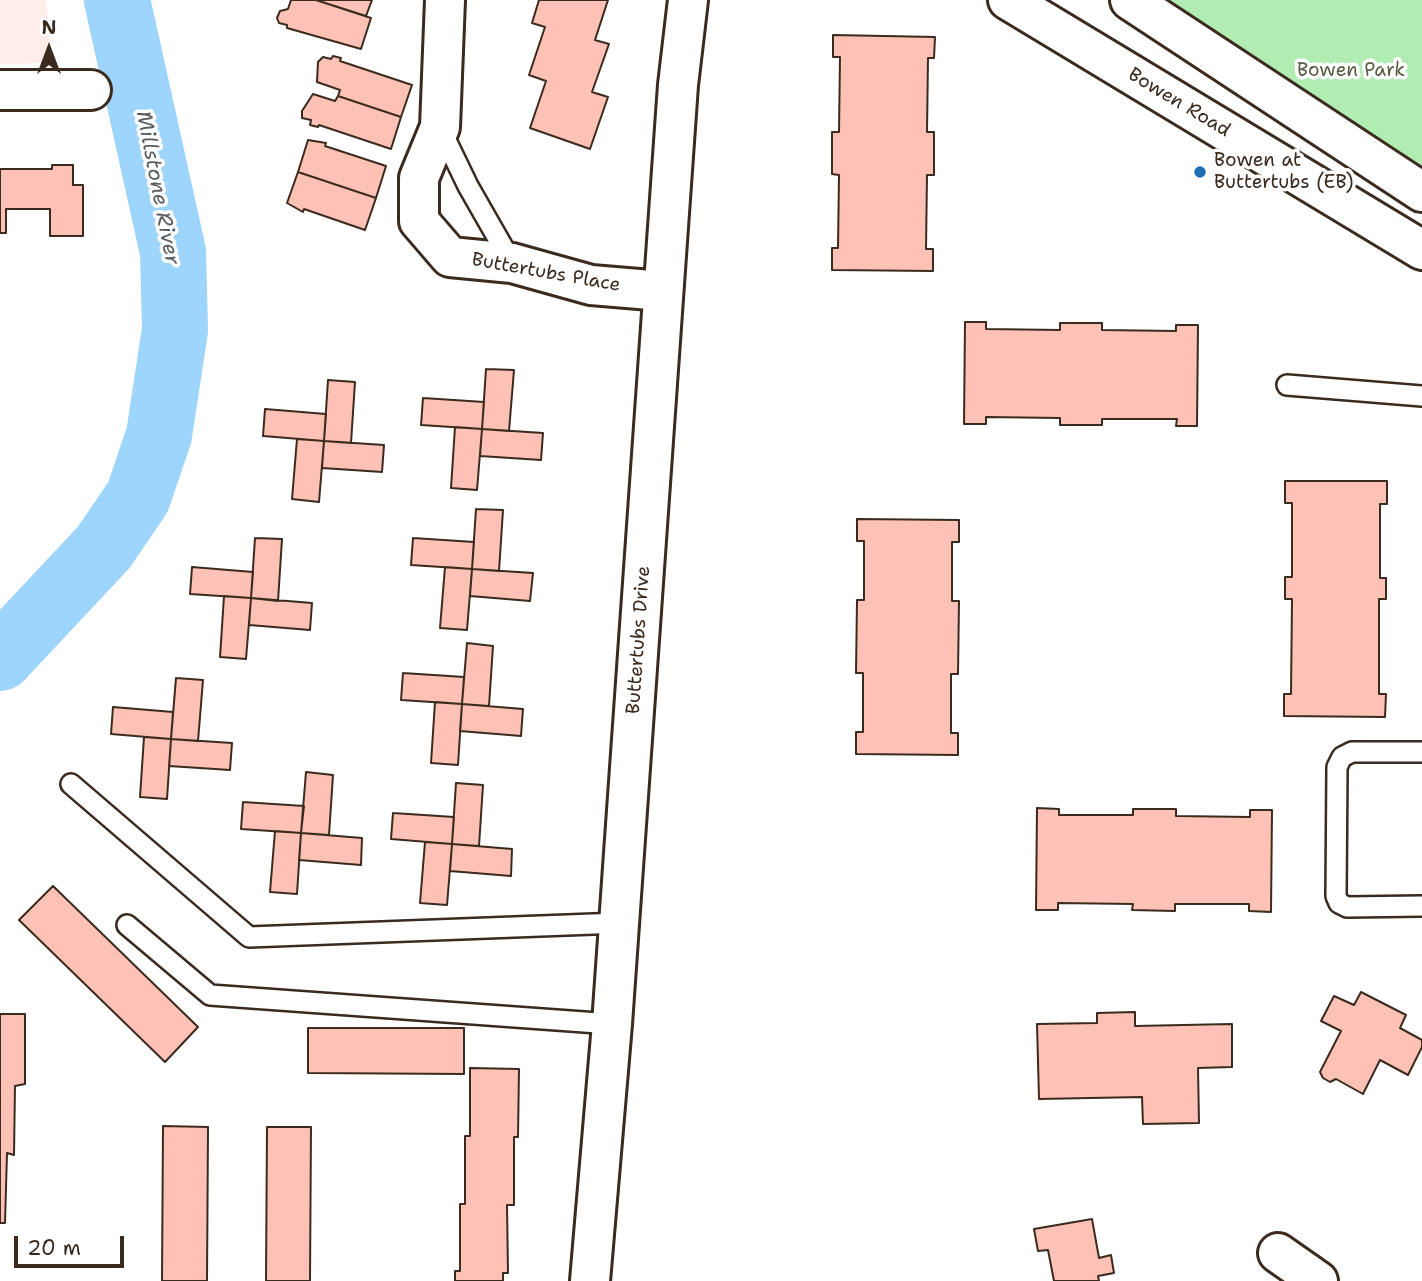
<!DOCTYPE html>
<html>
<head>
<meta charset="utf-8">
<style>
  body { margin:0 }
  #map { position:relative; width:1422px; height:1281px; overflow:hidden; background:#fff; font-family:"Shantell Sans",sans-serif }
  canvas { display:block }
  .north { position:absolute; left:14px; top:14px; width:70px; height:70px; -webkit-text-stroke:5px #fff; paint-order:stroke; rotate:0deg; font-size:19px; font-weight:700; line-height:28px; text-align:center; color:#3b2a1e }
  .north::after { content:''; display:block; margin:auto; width:24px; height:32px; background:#3b2a1e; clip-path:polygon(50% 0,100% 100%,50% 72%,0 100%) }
  .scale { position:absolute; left:14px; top:1236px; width:110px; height:32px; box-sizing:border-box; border:4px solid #3b2a1e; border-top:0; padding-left:9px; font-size:21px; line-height:24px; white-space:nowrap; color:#3b2a1e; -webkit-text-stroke:5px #fff; paint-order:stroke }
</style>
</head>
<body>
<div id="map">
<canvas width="1422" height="1281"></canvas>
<div class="north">N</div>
<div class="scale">20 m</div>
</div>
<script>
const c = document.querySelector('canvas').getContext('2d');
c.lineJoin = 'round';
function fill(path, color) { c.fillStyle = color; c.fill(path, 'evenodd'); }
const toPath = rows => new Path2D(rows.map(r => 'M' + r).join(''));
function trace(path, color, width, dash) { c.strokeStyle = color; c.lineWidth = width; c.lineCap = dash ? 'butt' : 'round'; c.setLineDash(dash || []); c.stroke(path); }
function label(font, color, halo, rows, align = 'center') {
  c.font = font + ' "Shantell Sans",sans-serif'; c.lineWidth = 7; c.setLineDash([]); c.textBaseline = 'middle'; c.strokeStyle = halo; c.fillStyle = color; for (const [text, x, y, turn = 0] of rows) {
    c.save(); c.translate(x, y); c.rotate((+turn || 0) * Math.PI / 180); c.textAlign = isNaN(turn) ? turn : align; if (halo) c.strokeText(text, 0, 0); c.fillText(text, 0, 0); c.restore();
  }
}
fill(toPath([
  [0,0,46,0,52,63,0,64]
]), '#feede9');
fill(toPath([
  [1123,0,1422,0,1422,205]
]), '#b1edb3');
trace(toPath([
  [0,658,104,547,138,497,159,435,175,330,173,252,117,0]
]), '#9ed5fd', 66);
const building = toPath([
  [291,0,316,0,371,18,361,49,287,28,287,25,279,23,277,18,280,11,288,9,291,0],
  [316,0,372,0,366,16,316,0],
  [539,0,608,0,595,40,609,44,592,92,608,97,590,149,530,128,546,81,529,75,545,27,532,23,539,0],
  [833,35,935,37,934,58,928,58,927,132,934,132,934,175,927,175,926,249,933,249,933,271,832,270,832,248,838,248,839,175,832,174,832,132,839,132,840,57,833,57,833,35],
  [333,56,341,58,340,61,412,85,401,117,338,96,340,90,317,82,318,62,323,57,331,59,333,56],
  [313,94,335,101,338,96,401,117,391,149,319,125,318,127,310,125,311,120,302,118,302,111,313,94],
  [308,140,326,143,325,146,386,166,376,198,298,172,308,140],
  [52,165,73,165,73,185,83,185,83,236,50,236,50,209,6,209,6,233,0,233,0,169,52,169,52,165],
  [298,172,376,198,365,230,304,209,303,212,287,203,298,172],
  [965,322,986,322,986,329,1060,330,1060,323,1102,323,1102,330,1176,331,1176,325,1198,325,1197,426,1176,426,1177,419,1102,419,1102,425,1060,425,1060,418,986,417,986,424,964,424,965,322],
  [486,369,514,370,509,431,482,429,486,369],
  [328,380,355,382,351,443,324,441,328,380],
  [423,398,484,402,482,429,421,425,423,398],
  [265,409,326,414,324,441,263,436,265,409],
  [455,427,482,429,477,490,451,488,455,427],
  [482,429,543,433,541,460,480,456,482,429],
  [297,439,324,441,319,502,292,499,297,439],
  [324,441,384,445,382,472,322,468,324,441],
  [1285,481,1387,481,1387,504,1380,504,1380,578,1386,578,1386,599,1379,599,1379,694,1386,694,1385,717,1284,716,1284,694,1291,694,1292,599,1285,599,1285,577,1292,577,1292,503,1285,503,1285,481],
  [476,509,503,510,499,571,472,569,476,509],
  [857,519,959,520,959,542,952,542,952,601,959,601,958,674,951,674,951,733,958,733,958,755,856,754,856,732,863,732,863,673,856,673,857,600,864,600,864,541,857,541,857,519],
  [255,538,282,539,278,601,251,598,255,538],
  [413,538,474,542,472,569,411,565,413,538],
  [192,567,253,572,251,598,190,594,192,567],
  [445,567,472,569,467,630,440,628,445,567],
  [472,569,533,573,530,601,470,596,472,569],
  [224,596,251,598,246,659,220,657,224,596],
  [251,598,312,603,310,630,249,625,251,598],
  [467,643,493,646,489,706,462,704,467,643],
  [403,673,464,677,462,704,401,700,403,673],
  [176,678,203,680,198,741,171,739,176,678],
  [435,702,462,704,458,765,431,763,435,702],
  [462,704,523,709,521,736,460,731,462,704],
  [113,707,173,712,171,739,111,734,113,707],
  [144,737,171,739,167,799,140,797,144,737],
  [171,739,232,743,230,770,169,766,171,739],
  [306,772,333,775,329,835,301,833,306,772],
  [456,783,483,785,479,846,452,844,456,783],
  [243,802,304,806,301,833,241,829,243,802],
  [1037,808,1059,809,1059,815,1133,815,1133,809,1176,809,1176,816,1250,817,1250,810,1272,810,1271,912,1249,911,1249,904,1175,904,1175,911,1132,910,1133,904,1058,903,1058,910,1036,910,1037,808],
  [393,813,454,817,452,844,391,839,393,813],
  [275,831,301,833,297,894,270,892,275,831],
  [301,833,362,838,361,865,299,860,301,833],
  [425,842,452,844,447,905,420,903,425,842],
  [452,844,512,849,511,876,450,871,452,844],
  [53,886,198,1027,165,1062,19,920,53,886],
  [1361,992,1406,1015,1400,1028,1422,1040,1422,1047,1408,1075,1380,1060,1363,1094,1336,1079,1330,1082,1323,1078,1320,1072,1341,1031,1321,1021,1334,996,1354,1005,1361,992],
  [1135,1012,1135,1026,1232,1024,1232,1067,1198,1068,1199,1123,1143,1124,1142,1097,1039,1099,1037,1024,1097,1023,1097,1013,1135,1012],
  [0,1014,25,1014,25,1084,15,1086,14,1155,7,1153,5,1223,0,1223,0,1014],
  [308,1028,464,1028,464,1074,308,1073,308,1028],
  [470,1068,519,1069,518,1137,514,1137,514,1205,507,1205,508,1273,503,1273,503,1281,455,1281,455,1271,460,1271,460,1204,465,1204,465,1136,470,1136,470,1068],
  [163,1126,208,1127,207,1281,162,1281,163,1126],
  [267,1127,311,1127,310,1281,266,1281,267,1127],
  [1092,1219,1099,1258,1111,1255,1114,1273,1098,1276,1099,1281,1054,1281,1048,1250,1038,1251,1034,1229,1092,1219]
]);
fill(building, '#fdc2b5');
trace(building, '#3b2a1e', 2);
const service = toPath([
  [440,128,468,186,512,263],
  [1287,385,1422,396],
  [1422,752,1352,752,1342,757,1337,767,1336,896,1339,903,1347,907,1422,906],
  [71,784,249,937,620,923],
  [127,925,210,995,612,1024]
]);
const minor = toPath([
  [445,0,440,127,419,178,419,221,450,257,512,263,591,285,663,291],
  [0,90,91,90],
  [1278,1253,1318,1281],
  [590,1281,612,1024,678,85,688,0]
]);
const secondary = toPath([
  [1008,0,1422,250],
  [1130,0,1422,192]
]);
trace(service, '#3b2a1e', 24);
trace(minor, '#3b2a1e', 44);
trace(secondary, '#3b2a1e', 44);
trace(service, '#fff', 19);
trace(minor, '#fff', 38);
trace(secondary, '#fff', 38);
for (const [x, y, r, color] of [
  [1200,172,7,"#1f6fb2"]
]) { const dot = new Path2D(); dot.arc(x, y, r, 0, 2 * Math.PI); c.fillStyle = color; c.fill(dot); trace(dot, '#fff', 2.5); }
label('19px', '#585b43', '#fff', [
  ["Bowen Park",1351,71]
]);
label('19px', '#3b2a1e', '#fff', [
  ["Bowen Road",1179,103,31],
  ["Buttertubs Place",546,273,10],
  ["Buttertubs Drive",639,640,-86]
]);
label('19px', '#3b2a1e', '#fff', [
  ["Bowen at",1214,161],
  ["Buttertubs (EB)",1214,183]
], 'left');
label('italic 21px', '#595d61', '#fff', [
  ["Millstone River",157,188,79]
]);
</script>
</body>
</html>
